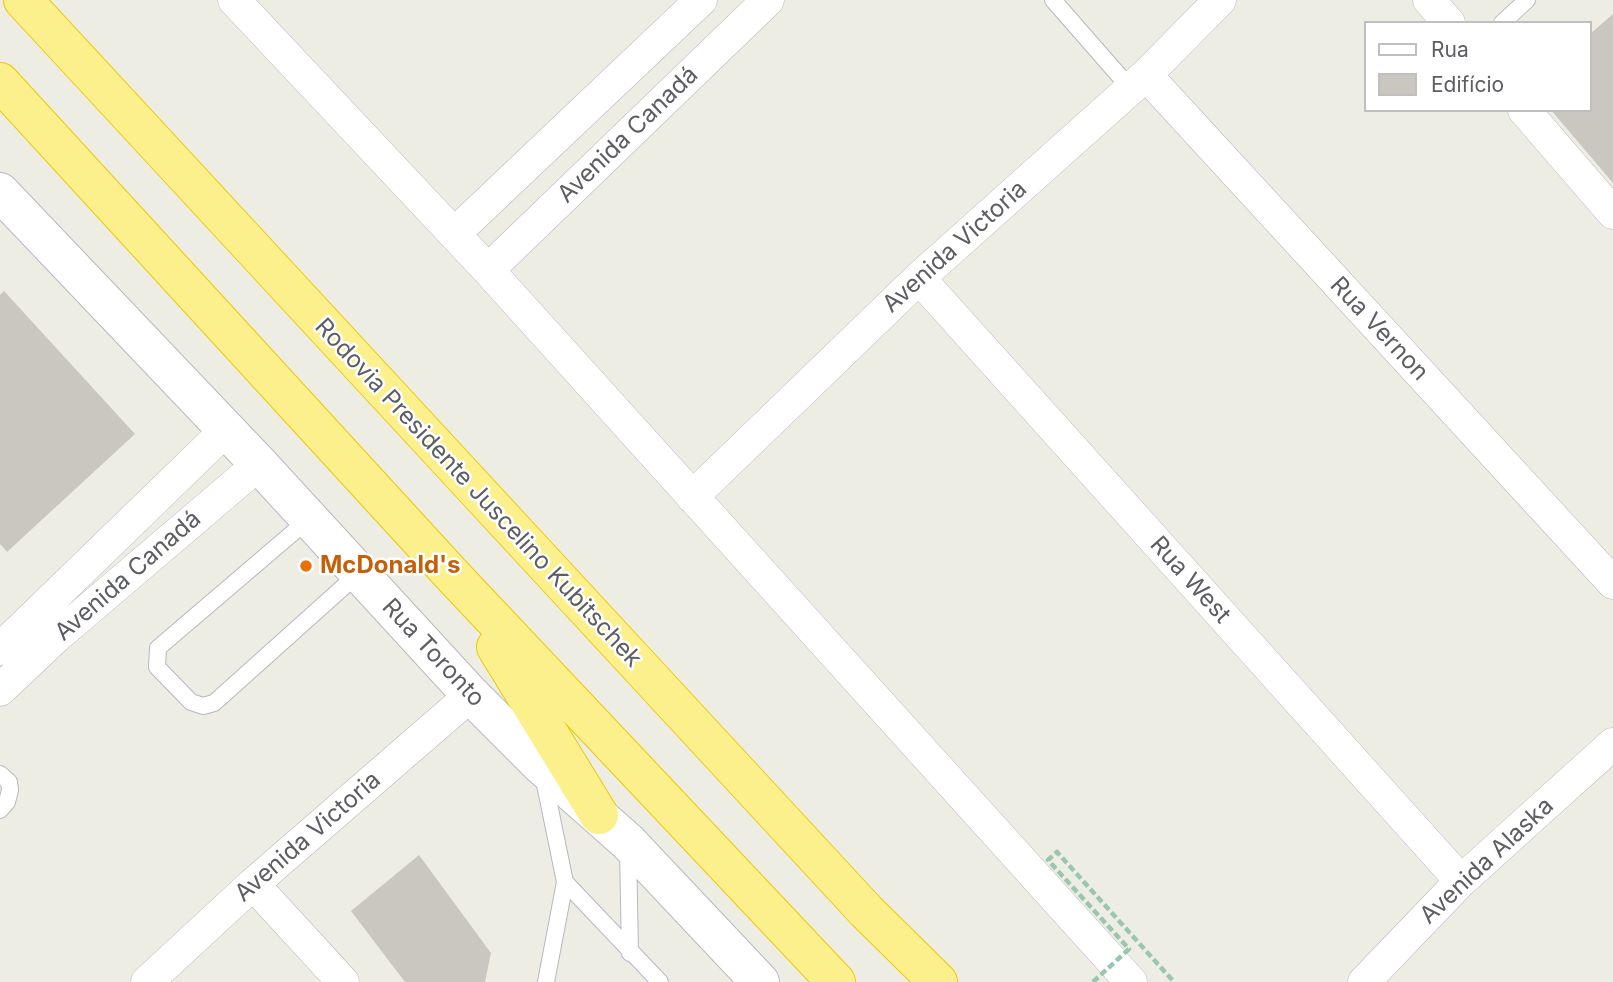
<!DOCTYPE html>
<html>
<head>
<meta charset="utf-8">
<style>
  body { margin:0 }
  #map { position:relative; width:1613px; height:982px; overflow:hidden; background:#eeede4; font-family:Inter,sans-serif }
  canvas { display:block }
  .legend { position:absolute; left:1364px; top:21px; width:228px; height:91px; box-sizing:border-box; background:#fff; border:2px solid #bebfc1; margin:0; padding:9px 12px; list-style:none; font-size:21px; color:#5c5e64 }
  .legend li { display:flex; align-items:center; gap:14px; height:35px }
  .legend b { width:35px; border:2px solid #bebfc1 }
</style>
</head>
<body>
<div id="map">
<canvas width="1613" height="982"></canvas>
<ul class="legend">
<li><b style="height:9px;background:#fff"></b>Rua</li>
<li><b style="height:19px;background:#cac7c1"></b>Edifício</li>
</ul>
</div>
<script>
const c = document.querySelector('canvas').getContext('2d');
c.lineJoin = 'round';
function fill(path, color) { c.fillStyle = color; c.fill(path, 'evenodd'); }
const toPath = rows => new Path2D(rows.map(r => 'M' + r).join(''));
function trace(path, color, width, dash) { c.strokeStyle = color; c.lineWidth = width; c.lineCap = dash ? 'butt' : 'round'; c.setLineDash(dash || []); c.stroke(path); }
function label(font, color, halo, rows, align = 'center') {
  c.font = font + ' Inter,sans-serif'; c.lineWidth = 5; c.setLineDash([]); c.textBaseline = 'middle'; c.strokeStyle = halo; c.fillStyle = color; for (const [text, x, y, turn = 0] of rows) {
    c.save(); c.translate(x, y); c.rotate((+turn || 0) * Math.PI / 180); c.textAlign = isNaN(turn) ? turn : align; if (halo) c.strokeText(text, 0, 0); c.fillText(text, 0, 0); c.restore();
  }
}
fill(toPath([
  [1613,14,1613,183,1551,110,1590,110,1590,34],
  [4,291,135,434,7,552,0,544,0,295],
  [419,855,491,953,485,982,405,982,351,911]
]), '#cac7c1');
const service = toPath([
  [1053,0,1130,88],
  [1502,23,1527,0],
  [309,519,158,648,157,667,191,702,203,706,214,703,359,573],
  [0,774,9,782,10,790,7,802,0,810],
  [543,775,565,882,660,982],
  [628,848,630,953],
  [546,982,565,882]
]);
const minor = toPath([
  [234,0,488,270,1131,982],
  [1429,0,1449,23],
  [1146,75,1613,583],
  [1524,110,1613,213],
  [454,234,701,0],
  [488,270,768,0],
  [919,278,1461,881],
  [692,497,919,278,1146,75,1220,0],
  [0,649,225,431],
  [0,690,56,637,259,464],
  [253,884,343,982],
  [147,982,253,884,471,695],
  [1364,982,1461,881,1613,744]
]);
const secondary = toPath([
  [0,192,259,464,471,695,541,765,628,842,760,982]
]);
const motorway = toPath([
  [23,0,866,911,938,982],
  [0,82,453,576,836,982],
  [496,647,599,815]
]);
trace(service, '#b6b8be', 18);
trace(minor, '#b6b8be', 33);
trace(secondary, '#b7b9c0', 40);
trace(motorway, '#efc802', 40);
trace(service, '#fff', 16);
trace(minor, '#fff', 32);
trace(secondary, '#fff', 38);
trace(motorway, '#fcf08d', 38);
trace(toPath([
  [1093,982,1129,949,1048,860,1057,852,1174,982]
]), '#99c6ad', 4.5, [7, 3.5]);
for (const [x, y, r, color] of [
  [306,566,7,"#e8710a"]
]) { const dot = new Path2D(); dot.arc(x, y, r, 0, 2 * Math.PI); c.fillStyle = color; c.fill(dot); trace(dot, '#fff', 2.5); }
label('24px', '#5c5e64', '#fff', [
  ["Avenida Canadá",628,135,-44],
  ["Avenida Victoria",955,247,-42],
  ["Rua Vernon",1379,329,47],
  ["Rodovia Presidente Juscelino Kubitschek",478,493,47],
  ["Avenida Canadá",128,576,-41],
  ["Rua West",1190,580,48],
  ["Rua Toronto",433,653,47],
  ["Avenida Victoria",308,837,-41],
  ["Avenida Alaska",1487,861,-43]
]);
label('bold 24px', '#c56008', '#fff', [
  ["McDonald's",320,566]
], 'left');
</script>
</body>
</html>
